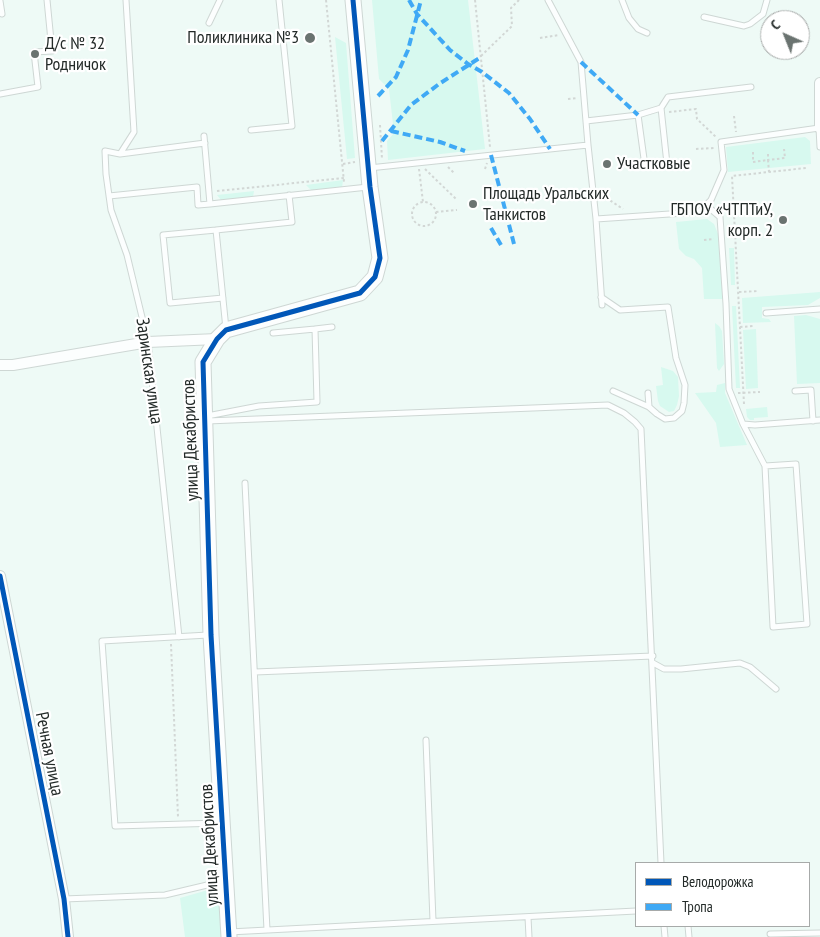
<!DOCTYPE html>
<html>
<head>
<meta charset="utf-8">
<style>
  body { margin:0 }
  #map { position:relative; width:820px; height:937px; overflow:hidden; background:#eefaf6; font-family:"PT Sans Narrow",sans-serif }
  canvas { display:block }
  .legend { position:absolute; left:635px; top:862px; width:175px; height:65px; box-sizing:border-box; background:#fff; border:1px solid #a7aaa9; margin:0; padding:6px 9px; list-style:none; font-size:15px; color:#232a28 }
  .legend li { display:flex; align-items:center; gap:10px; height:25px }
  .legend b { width:25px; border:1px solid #a7aaa9 }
  .north { position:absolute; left:760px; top:10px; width:50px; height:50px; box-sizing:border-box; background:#fff; border:1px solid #a7aaa9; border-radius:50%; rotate:316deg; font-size:14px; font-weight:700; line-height:20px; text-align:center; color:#232a28 }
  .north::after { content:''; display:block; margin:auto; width:18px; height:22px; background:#6a7370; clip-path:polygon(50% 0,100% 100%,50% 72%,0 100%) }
</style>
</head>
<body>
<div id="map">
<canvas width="820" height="937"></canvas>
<ul class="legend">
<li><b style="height:6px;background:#0057b8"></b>Велодорожка</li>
<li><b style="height:6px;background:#3fa9f5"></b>Тропа</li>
</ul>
<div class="north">С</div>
</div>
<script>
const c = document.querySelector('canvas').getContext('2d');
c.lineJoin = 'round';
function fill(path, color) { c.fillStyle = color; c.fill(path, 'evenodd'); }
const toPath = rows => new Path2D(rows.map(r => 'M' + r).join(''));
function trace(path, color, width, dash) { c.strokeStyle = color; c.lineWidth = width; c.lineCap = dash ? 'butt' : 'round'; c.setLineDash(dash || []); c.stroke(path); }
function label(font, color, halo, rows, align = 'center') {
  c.font = font + ' "PT Sans Narrow",sans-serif'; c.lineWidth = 4.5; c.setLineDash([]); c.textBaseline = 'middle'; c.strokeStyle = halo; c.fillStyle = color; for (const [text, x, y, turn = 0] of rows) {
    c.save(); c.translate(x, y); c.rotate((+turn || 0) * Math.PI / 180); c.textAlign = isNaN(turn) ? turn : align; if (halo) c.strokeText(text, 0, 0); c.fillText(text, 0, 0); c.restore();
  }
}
fill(toPath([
  [372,0,468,0,485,149,388,160,387,141,394,133,389,89,379,79],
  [335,37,346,43,355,158,347,159],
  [805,137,810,141,811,164,728,172,726,147],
  [343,180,342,188,312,191,306,185],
  [254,191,253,197,221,200,217,195],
  [707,219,714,224,718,234,723,299,704,299,702,268,694,259,686,256,679,249,676,222],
  [729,248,734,248,735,285,731,285],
  [820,292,820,298,808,305,762,307,762,318,769,319,771,322,743,323,742,298],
  [732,306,736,306,740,388,736,388],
  [806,315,820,319,820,383,797,384,794,316],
  [715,323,719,326,722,331,724,364,719,371,717,368],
  [756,329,758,388,746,389,743,330],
  [661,367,673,371,678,377,679,396,677,405,674,411,669,412,660,406,658,401,656,386,663,385],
  [725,383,725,393,747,445,720,447,716,423,695,393,716,392,717,385],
  [767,407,768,417,754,418,754,420,750,420,747,417,746,409],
  [222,886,226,937,185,937,180,898]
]), '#d7f9ef');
const lane = toPath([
  [126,0,134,132,120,154,105,151,106,174,111,210,127,255,148,342,179,637],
  [622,0,629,18,638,29,647,33],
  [0,1,2,14],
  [704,17,744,26,750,24,763,14,767,0],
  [209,23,220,0],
  [0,94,38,87,34,52,52,51,47,0],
  [638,115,645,166,667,164,661,108],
  [586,121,638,115,661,108,668,97,751,87],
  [251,130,292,126,279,0],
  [204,136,210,204,368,187],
  [588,145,596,219,699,212,711,200,724,170,721,142,819,128,820,147],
  [120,154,205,143],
  [369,168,588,145,581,62,548,0],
  [109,196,197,187,198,205,210,204],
  [706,205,720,217,726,304,729,389,743,424,755,425,820,420],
  [596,219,602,305],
  [216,230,163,235,170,303,223,298],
  [601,297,620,310,668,307,676,358,685,385,684,403,682,411,674,418,665,419,657,414,649,407,648,393],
  [766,313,820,309],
  [226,329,216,230,292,222,289,195],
  [315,329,332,327],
  [613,391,649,407],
  [795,391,811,390,813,421],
  [207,416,259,406,317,402,315,329,273,333],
  [207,421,608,405,624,413,635,422,641,429,661,863],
  [743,424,765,466,796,464,807,624,773,627,765,466],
  [245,483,267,930],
  [208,635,102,641,115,826,220,823],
  [653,663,664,669,681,669,740,663,750,667,776,689],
  [255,672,653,656],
  [426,740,433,921],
  [64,899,165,895,224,881],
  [528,917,529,937],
  [664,926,665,937],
  [688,926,689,937],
  [229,932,636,911],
  [770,934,820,933]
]);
const street = toPath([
  [820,83,820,128],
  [0,365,13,365,148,342,217,339],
  [0,576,64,899,68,937]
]);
const secondary = toPath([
  [229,937,211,635,203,362,217,339,226,330,360,293,375,277,380,258,370,187,353,0]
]);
trace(lane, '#ced7d4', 7);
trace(street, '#ced7d4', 12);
trace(secondary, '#ced7d4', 17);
trace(toPath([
  [326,0,344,182],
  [475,0,490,147],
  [540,38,559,35],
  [481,56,512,26,511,8,519,0],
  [568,99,577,98],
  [669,112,696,109,697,119,716,137],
  [734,116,736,132],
  [380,125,382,159],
  [696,149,714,148],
  [753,152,753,162,768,160,769,172],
  [768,154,768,160,785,158,784,149],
  [343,164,355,162],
  [621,164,637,162],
  [448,167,454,173],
  [419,169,423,202],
  [425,169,456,199],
  [485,169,487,163],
  [217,191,344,178],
  [602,195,623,209],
  '412 214a12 12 0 1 1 24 0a12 12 0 1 1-24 0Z',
  [436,212,457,210],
  [729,233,742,232],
  [704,240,714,239],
  [739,292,759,291],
  [740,327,754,326],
  [738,393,760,392],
  [744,404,732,176,806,168],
  [171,644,178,817]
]), '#d2d7d5', 2, [2.5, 2.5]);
trace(lane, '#fcfefe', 5);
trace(street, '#fcfefe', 10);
trace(secondary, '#fcfefe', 15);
trace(toPath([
  [409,0,417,14,450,50,468,64,482,72,509,93,530,119,550,149],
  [581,62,638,115],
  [378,96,396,77,408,50,421,0],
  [391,131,440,142,465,151],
  [382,141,411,105,439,84,481,57],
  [491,155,514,244],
  [491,228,501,245]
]), '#3fa9f5', 4, [8, 4]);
trace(toPath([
  [0,576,64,899,68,937],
  [229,937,211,635,203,362,217,339,226,330,360,293,375,277,380,258,370,187,353,0]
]), '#0057b8', 5);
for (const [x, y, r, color] of [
  [310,38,6,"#6a7370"],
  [35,54,5,"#6a7370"],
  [607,164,5,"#6a7370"],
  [473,204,5,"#6a7370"],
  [783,220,5,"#6a7370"]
]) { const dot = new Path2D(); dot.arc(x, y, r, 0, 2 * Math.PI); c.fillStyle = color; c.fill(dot); trace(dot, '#fff', 2); }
label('18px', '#232a28', '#fff', [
  ["Поликлиника №3",299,38,"right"],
  ["Д/с № 32",45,44],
  ["Родничок",45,65],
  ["Участковые",617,164],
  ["Площадь Уральских",483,194],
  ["Танкистов",483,215],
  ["ГБПОУ «ЧТПТиУ,",773,210,"right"],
  ["корп. 2",773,231,"right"]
], 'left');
label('18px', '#232a28', '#fff', [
  ["Заринская улица",149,371,82],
  ["улица Декабристов",191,440,-92],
  ["Речная улица",49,754,79],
  ["улица Декабристов",210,845,-93]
]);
</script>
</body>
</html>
